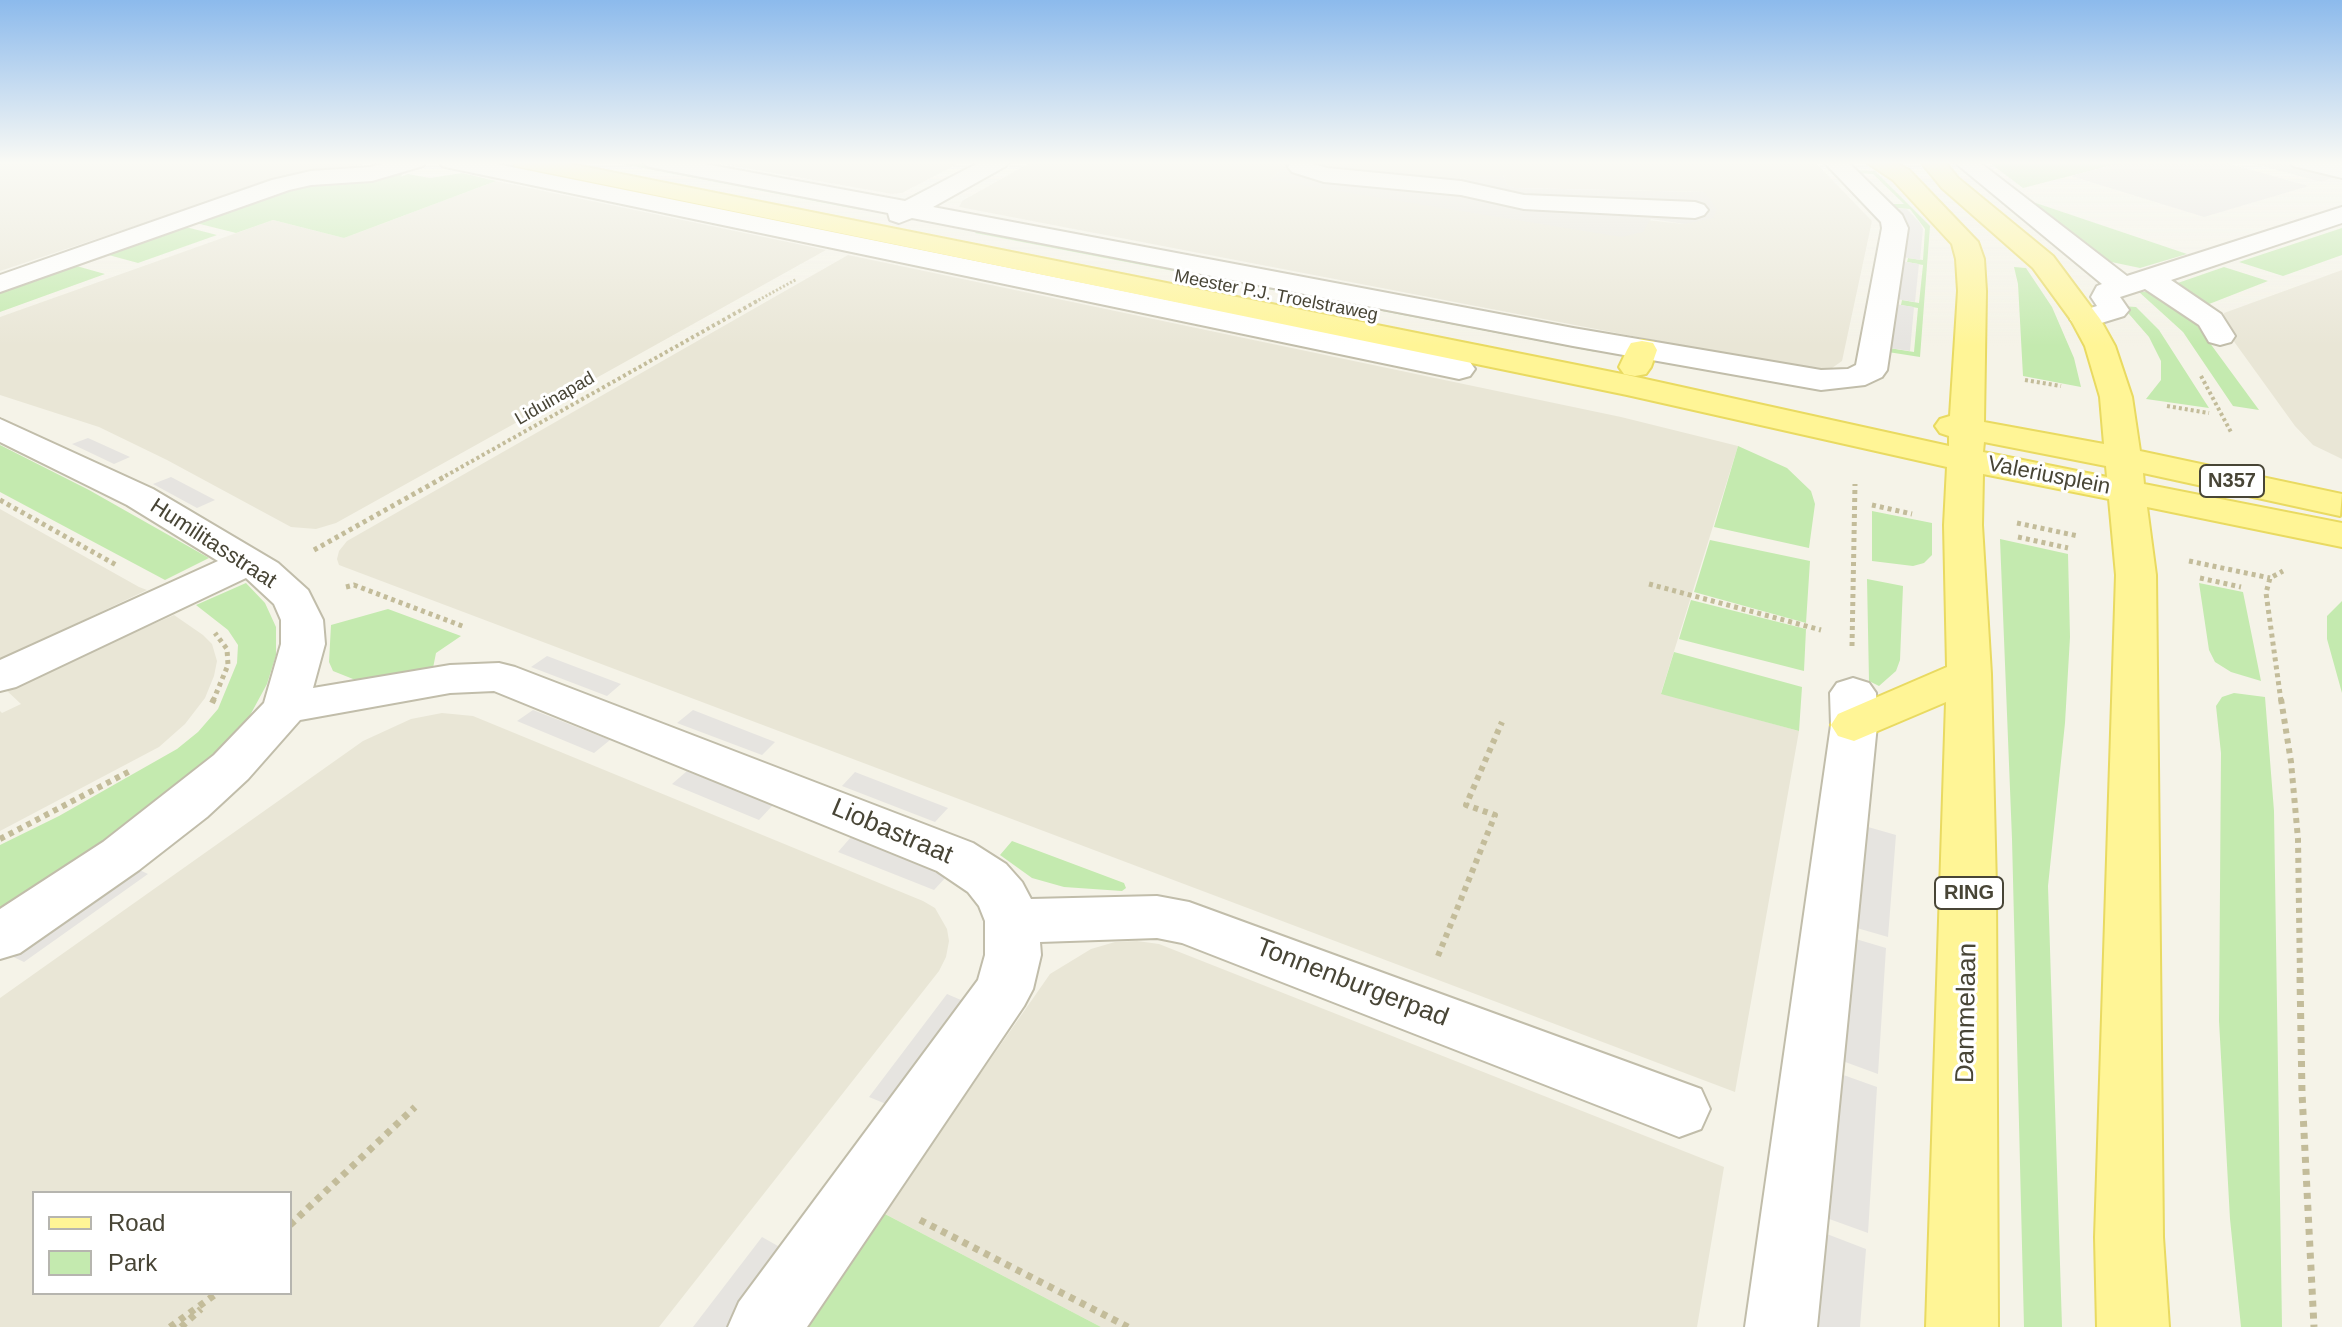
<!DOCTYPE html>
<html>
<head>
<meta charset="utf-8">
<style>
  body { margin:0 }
  #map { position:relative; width:2342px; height:1327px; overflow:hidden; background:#f5f3e8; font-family:Arial,sans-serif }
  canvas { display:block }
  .legend { position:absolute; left:32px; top:1191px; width:260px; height:104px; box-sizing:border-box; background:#fff; border:2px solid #b6b5af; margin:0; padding:10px 14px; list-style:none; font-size:24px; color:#484536 }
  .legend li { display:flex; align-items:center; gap:16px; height:40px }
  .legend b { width:40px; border:2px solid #b6b5af }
</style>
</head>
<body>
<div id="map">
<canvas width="2342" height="1327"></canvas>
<ul class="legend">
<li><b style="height:10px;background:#fff596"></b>Road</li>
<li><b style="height:22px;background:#c4eaaf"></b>Park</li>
</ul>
</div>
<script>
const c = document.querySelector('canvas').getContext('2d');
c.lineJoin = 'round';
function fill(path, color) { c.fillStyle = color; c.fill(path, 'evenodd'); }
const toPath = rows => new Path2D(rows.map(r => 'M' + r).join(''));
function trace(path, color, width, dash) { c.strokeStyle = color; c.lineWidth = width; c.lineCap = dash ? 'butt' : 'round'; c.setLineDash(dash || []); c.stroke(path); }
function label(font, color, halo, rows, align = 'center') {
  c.font = font + ' Arial,sans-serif'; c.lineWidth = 6; c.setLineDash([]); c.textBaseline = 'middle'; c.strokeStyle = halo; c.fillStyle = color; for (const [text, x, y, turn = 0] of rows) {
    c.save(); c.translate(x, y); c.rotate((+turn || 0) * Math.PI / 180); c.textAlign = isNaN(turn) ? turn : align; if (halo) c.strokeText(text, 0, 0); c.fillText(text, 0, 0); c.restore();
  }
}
fill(toPath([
  [0,161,350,161,362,165,274,180,0,271],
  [706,161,963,161,902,193,892,194],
  [1033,161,1291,161,1271,179,1684,224,1705,192,1514,188,1507,185,1503,175,1470,175,1471,179,1371,177,1320,168,1320,161,1814,161,1872,221,1842,361,1832,368,1820,368,1768,362,959,207,962,201],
  [496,181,826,250,336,523,316,529,291,527,167,460,99,427,0,395,0,317,273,220,344,238],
  [848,255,1621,417,1738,446,1661,693,1799,731,1735,1092,339,565,337,559,339,551,347,541],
  [2342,270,2342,459,2313,445,2295,426,2230,336,2223,320,2224,313],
  [0,509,139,587,147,590,0,660],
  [174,615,203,635,212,644,217,661,214,676,205,698,185,724,159,747,0,831,0,711,2,713,21,704,5,689],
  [442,713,473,716,923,901,935,908,947,929,949,941,946,957,939,971,659,1327,0,1327,0,998,363,741,411,719],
  [34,1193,290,1193,290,1293,34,1293],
  [1137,941,1159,944,1724,1167,1697,1327,1101,1327,883,1213,1050,974,1091,949,1115,942]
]), '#e9e6d6');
fill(toPath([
  [1291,161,1320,161,1321,168,1371,177,1470,179,1470,175,1503,175,1507,185,1514,188,1705,192,1717,210,1713,218,1684,224,1651,219,1643,232,1621,237,1270,180]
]), '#e7e4dc');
fill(toPath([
  [606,161,628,161,869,208,861,210],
  [1987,161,2106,161,2117,164,2023,188],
  [1855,170,1875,171,1930,226,1920,357,1888,352,1889,348,1914,352,1918,308,1901,305,1902,300,1919,303,1923,265,1907,262,1908,258,1923,260,1925,229,1910,209,1896,208,1892,204,1904,204,1873,174,1856,173],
  [395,172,403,174,400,177,408,174,430,178,462,173,496,181,344,238,273,220,236,233,188,221,284,189],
  [2026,203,2036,203,2187,254,2140,268,2097,259],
  [182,226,217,235,138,263,105,254],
  [2342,228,2342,255,2283,276,2239,262],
  [979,229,1578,345,1596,352,975,233],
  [73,265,105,274,0,312,0,294,6,288],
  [2014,267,2026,268,2052,307,2074,358,2081,387,2023,376,2018,284],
  [2224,267,2268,281,2204,306,2172,285],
  [2139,292,2154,292,2193,320,2259,410,2233,406,2183,332],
  [2122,306,2136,307,2159,330,2209,408,2146,399,2161,380,2161,361,2149,337],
  [0,445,89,490,209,558,165,580,0,492],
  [1738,446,1787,468,1811,491,1815,504,1809,548,1714,527],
  [1872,511,1932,523,1932,555,1924,563,1913,566,1872,561],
  [2000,539,2068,554,2070,637,2065,723,2048,886,2062,1327,2024,1327,2012,839],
  [1710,540,1810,561,1806,623,1694,592],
  [1867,579,1903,586,1900,660,1896,671,1879,686,1869,681],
  [246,583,265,603,276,627,276,655,267,684,248,719,216,755,118,833,0,912,0,845,59,816,177,749,198,732,218,709,237,663,238,645,228,630,196,605],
  [2199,583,2243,592,2261,681,2231,672,2215,662,2209,650],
  [1691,600,1806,629,1804,671,1679,639],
  [2342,601,2342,693,2327,639,2327,616],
  [388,609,461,636,436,653,433,668,371,680,353,679,333,671,329,662,331,625],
  [1674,652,1802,687,1799,731,1661,694],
  [2234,693,2265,697,2274,811,2282,1327,2241,1327,2230,1219,2219,1021,2221,753,2216,706,2222,697],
  [1012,841,1124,883,1126,888,1122,891,1064,887,1032,878,1000,855],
  [883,1213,1101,1327,804,1327]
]), '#c4eaaf');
fill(toPath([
  [2106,161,2219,161,2309,186,2204,217,2071,176,2115,164],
  [2244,161,2274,161,2336,177,2321,182],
  [1891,208,1907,209,1920,223,1923,229,1920,260,1902,257],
  [1901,261,1919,264,1915,302,1896,299],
  [1895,304,1914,307,1910,351,1889,348],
  [88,438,130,457,114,464,72,444],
  [171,477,215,500,197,508,153,484],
  [547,656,621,684,607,696,531,667],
  [533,710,610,740,594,753,517,721],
  [693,710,775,742,762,755,677,723],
  [687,771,773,805,759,820,672,784],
  [855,772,948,808,935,822,842,786],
  [1861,825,1896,835,1888,937,1850,926],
  [851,837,938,871,947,876,934,890,838,852],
  [131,866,148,874,24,962,7,954],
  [1849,937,1886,948,1878,1074,1837,1059],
  [947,994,968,1003,891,1106,869,1097],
  [1835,1072,1877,1087,1868,1233,1821,1216],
  [1819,1231,1866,1249,1860,1327,1810,1327],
  [762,1237,785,1250,728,1327,693,1327]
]), '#e6e4e0');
const minor = toPath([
  [392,161,427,161,423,166,372,181,311,185,289,190,0,292,0,275,272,180,311,171,370,167,392,161],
  [438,161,482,161,1459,359,1470,362,1475,369,1470,376,1459,379,450,168,442,166,438,161],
  [643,161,689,161,905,201,982,161,1009,161,1006,166,933,207,1573,328,1821,370,1848,369,1856,365,1882,228,1881,222,1823,161,1847,161,1902,215,1908,228,1887,370,1882,377,1865,385,1821,390,1573,346,912,218,899,223,890,220,888,213,655,168,647,166,643,161],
  [1292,161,1314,161,1313,164,1327,168,1461,181,1524,195,1695,202,1704,205,1708,210,1704,215,1695,218,1524,209,1461,195,1324,182,1292,172,1288,167,1292,161],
  [1953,161,1978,161,2127,276,2342,207,2342,223,2171,280,2221,314,2235,336,2231,342,2220,345,2209,342,2199,325,2145,289,2120,297,2129,310,2124,316,2085,328,2075,325,2070,319,2075,313,2097,306,2091,297,2097,286,2102,284,1953,161],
  [2289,161,2328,161,2342,164,2342,178,2293,166,2289,161],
  [0,419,153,489,278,563,308,590,323,620,325,644,313,688,450,665,499,663,515,667,973,843,1006,864,1022,882,1031,899,1157,896,1189,902,1701,1089,1710,1109,1701,1129,1679,1137,1182,943,1157,938,1040,942,1041,955,1033,989,1024,1006,807,1327,728,1327,739,1302,978,980,985,955,985,921,979,906,968,892,937,871,494,691,450,693,300,720,248,779,207,817,139,870,20,953,0,959,0,909,103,842,214,755,264,703,281,644,281,620,274,604,246,578,16,687,0,691,0,660,218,561,127,505,0,442,0,419],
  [1853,678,1869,683,1876,693,1877,725,1817,1327,1745,1327,1831,725,1830,693,1837,683,1853,678]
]);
const major = toPath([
  [512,161,556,161,1627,375,1949,446,1949,436,1940,433,1935,426,1940,419,1950,416,1958,291,1956,259,1952,244,1893,180,1865,161,1893,161,1909,170,1978,242,1984,259,1986,291,1984,422,2104,444,2100,397,2085,346,2071,320,2033,268,1942,188,1920,161,1944,161,1958,178,2053,256,2100,319,2115,346,2132,397,2140,451,2342,494,2340,516,2143,473,2144,484,2342,523,2342,547,2147,507,2156,575,2163,1237,2169,1327,2097,1327,2095,1237,2116,575,2109,499,1983,474,1982,525,1991,674,1996,888,1998,1327,1926,1327,1946,702,1854,741,1838,736,1831,725,1838,714,1947,667,1944,525,1947,467,1627,395,524,168,516,166,512,161],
  [1984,442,2106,466,2107,477,1983,452,1984,442],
  [1642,341,1653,343,1657,350,1651,367,1646,374,1635,376,1624,374,1619,367,1627,350,1631,343,1642,341]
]);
trace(minor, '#c1bdaa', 4);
trace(major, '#e9da61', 4);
trace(toPath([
  [755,302,797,279]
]), '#c3bc9a', 3, [2, 2]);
trace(toPath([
  [2201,376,2232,434],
  [2025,380,2061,386],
  [2167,406,2209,413],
  [440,479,759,300]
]), '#c3bc9a', 4, [3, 3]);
trace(toPath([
  [0,500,118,566],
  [1872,505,1912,514],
  [2017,523,2078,536],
  [2018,537,2068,548],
  [314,550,444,477],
  [2189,561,2270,578],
  [2200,578,2241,587],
  [1649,584,1821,630],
  [346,587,354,585,465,627],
  [1852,646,1855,484],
  [213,701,228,665,227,649,215,633],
  [2281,701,2266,593,2270,578,2283,571]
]), '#c3bc9a', 5, [4, 4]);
trace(toPath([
  [2281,699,2291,762,2298,839,2300,979],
  [212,703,214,699],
  [0,839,132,770],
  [1438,956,1495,815,1466,805,1502,722]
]), '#c3bc9a', 6, [5, 5]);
trace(toPath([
  [2300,977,2302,1093,2314,1327],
  [920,1220,1128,1327],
  [290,1225,415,1107],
  [170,1327,216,1294],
  [181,1327,201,1309]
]), '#c3bc9a', 7, [6, 6]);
fill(minor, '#fff');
fill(major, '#fff596');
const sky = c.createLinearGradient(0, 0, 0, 346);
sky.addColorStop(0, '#8cbaec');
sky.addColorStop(0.47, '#fafaf5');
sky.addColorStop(1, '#fafaf500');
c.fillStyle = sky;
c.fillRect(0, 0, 2342, 346);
label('18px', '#484536', '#fff', [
  ["Meester P.J. Troelstraweg",1276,296,11],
  ["Liduinapad",555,399,-30]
]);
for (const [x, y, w] of [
  [2232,481,64],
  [1969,893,68]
]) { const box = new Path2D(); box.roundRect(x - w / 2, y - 16, w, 32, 6); c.fillStyle = '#fff'; c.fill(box); trace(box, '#484536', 2); }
label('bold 20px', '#484536', null, [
  ["N357",2232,481],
  ["RING",1969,893]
]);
label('22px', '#484536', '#fff', [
  ["Valeriusplein",2049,476,11],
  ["Humilitasstraat",213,544,33]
]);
label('26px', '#484536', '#fff', [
  ["Liobastraat",892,832,23],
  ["Tonnenburgerpad",1352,983,21],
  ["Dammelaan",1967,1013,-89]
]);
</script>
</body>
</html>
